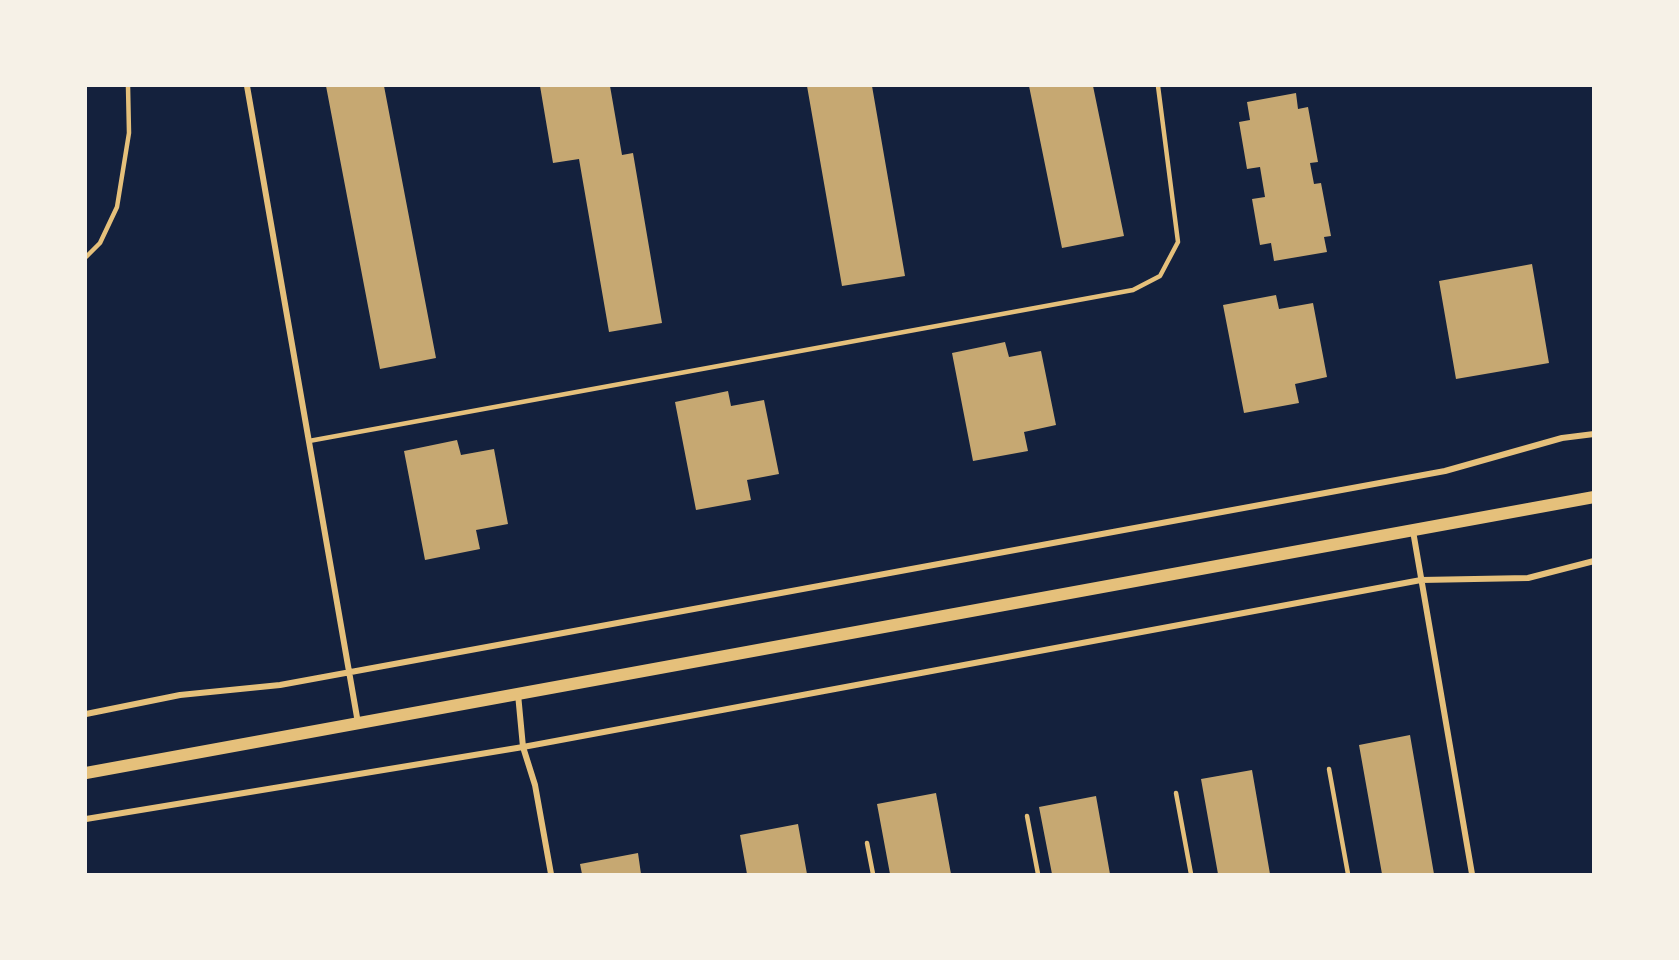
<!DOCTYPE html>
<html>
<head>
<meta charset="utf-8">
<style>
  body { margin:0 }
  #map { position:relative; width:1679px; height:960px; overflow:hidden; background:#14213d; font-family:Karla,sans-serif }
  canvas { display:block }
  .frame { position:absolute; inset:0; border:87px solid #f6f1e7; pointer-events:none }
</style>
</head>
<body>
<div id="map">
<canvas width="1679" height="960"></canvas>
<div class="frame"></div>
</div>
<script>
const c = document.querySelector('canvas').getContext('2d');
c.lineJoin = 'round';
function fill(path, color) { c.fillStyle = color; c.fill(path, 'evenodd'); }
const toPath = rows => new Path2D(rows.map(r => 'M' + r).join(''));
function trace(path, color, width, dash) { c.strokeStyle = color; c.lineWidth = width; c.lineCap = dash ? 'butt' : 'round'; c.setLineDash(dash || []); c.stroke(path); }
fill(toPath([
  [326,86,384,86,436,358,380,369],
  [540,86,610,86,622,155,633,153,662,323,609,332,579,159,553,163],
  [807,86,872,86,905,276,842,286],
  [1029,86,1093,86,1124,236,1062,248],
  [1296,93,1298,109,1308,107,1318,162,1310,163,1314,184,1321,183,1331,236,1324,237,1327,252,1274,261,1271,243,1260,245,1252,199,1265,197,1260,167,1247,169,1239,122,1250,120,1247,102],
  [1532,264,1549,363,1456,379,1439,281],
  [1276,295,1279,309,1313,303,1327,377,1295,384,1299,403,1244,413,1223,305],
  [1005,342,1009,357,1041,351,1056,425,1024,432,1028,451,973,461,952,353],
  [728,391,731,406,764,400,779,474,747,480,751,500,696,510,675,402],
  [457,440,461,455,494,449,508,524,476,530,480,549,425,560,404,451],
  [1410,735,1434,874,1382,874,1359,745],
  [1252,770,1270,874,1218,874,1201,779],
  [936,793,951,874,890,874,877,804],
  [1096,796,1110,874,1052,874,1039,807],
  [798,824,807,874,747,874,740,835],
  [638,853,641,874,582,874,580,864]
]), '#c6a872');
trace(toPath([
  [86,257,100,243,117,207,129,133,128,86],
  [309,441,1133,290,1160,276,1178,242,1158,86],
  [1329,769,1348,874],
  [1176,793,1191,874],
  [1027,816,1038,874],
  [867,843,873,874]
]), '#e5c07b', 4.5);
trace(toPath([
  [247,86,358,723],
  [1413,531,1472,874],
  [518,694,523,747,535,785,551,874],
  [86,714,180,695,280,685,1445,471,1562,438,1594,434],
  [86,819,523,747,1421,580,1528,578,1594,561]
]), '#e5c07b', 6);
trace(toPath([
  [86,773,1594,497]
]), '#e5c07b', 12);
</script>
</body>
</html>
